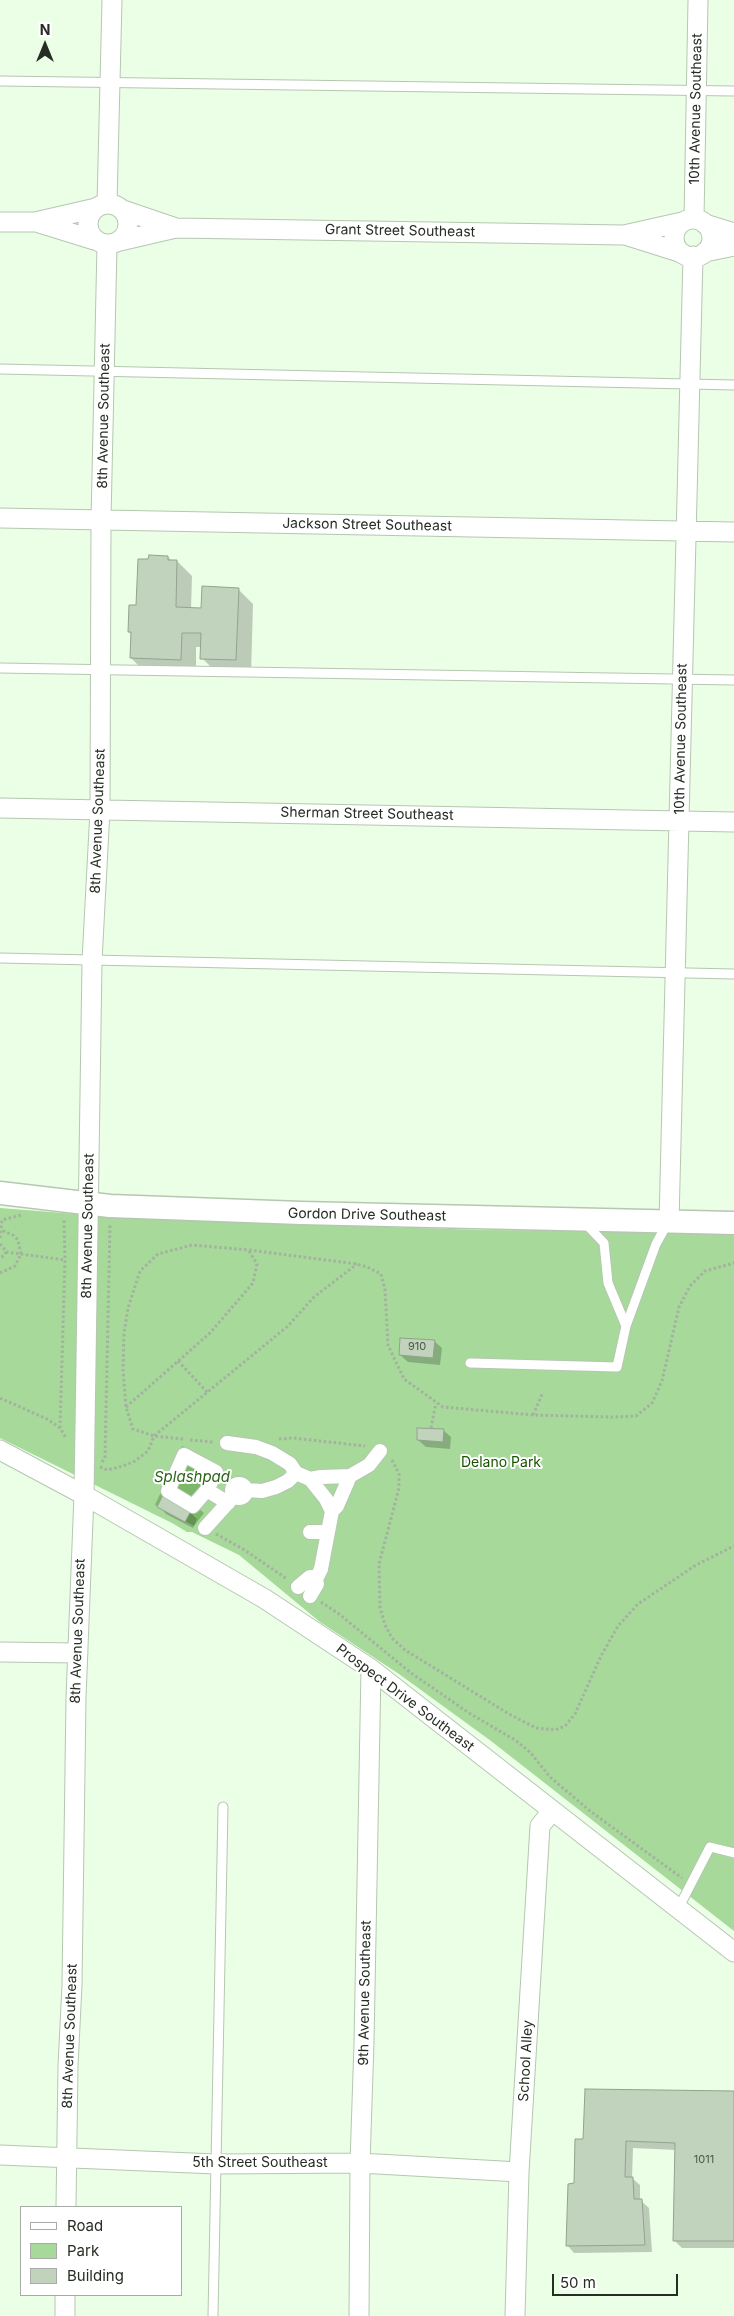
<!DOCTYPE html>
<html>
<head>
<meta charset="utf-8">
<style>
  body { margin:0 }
  #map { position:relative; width:734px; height:2316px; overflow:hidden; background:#ebfee6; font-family:Inter,sans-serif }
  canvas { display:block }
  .legend { position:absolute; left:20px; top:2206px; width:162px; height:90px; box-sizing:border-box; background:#fff; border:1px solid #a8aba7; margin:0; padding:6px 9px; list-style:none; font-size:15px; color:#262d24 }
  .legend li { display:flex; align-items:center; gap:10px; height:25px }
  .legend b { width:25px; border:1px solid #a8aba7 }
  .north { position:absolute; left:20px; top:20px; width:50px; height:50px; -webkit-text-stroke:4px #fff; paint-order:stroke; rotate:0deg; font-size:14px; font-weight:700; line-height:20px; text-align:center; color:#262d24 }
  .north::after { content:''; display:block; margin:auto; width:18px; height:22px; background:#262d24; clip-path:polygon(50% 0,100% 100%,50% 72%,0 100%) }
  .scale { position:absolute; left:552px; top:2274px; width:126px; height:22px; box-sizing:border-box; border:2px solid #262d24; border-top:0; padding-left:6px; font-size:15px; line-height:18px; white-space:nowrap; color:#262d24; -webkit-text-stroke:4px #fff; paint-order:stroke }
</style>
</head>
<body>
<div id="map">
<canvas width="734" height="2316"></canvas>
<ul class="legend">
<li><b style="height:6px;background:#fff"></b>Road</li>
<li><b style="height:14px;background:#a7d99a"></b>Park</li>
<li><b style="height:14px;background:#c1d3bc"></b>Building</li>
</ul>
<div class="north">N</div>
<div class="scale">50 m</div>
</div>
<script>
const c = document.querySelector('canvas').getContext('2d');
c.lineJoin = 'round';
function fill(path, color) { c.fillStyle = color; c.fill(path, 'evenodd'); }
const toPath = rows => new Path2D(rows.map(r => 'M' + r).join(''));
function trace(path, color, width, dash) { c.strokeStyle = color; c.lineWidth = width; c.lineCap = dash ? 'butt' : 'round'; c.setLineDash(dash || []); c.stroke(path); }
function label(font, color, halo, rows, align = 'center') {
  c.font = font + ' Inter,sans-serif'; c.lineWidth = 4; c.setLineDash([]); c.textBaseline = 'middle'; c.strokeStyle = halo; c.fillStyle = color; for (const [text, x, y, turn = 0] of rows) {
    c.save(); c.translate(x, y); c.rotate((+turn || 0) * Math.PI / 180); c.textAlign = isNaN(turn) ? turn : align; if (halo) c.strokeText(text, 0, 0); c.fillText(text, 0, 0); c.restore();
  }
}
fill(toPath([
  [0,1208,88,1215,200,1218,322,1225,484,1230,734,1232,734,1931,491,1741,399,1674,320,1622,239,1555,192,1532,187,1532,172,1523,0,1438]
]), '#a7d99a');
fill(toPath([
  [182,1446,219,1467,198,1508,204,1513,194,1526,155,1505]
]), '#7bb869');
fill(toPath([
  [168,557,172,561,177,561,192,576,191,609,203,609,238,589,253,604,251,674,217,673,202,658,202,647,196,647,196,674,146,673,131,658,132,635,129,632,138,606],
  [434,1341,442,1348,440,1365,408,1362,400,1355],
  [443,1430,451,1437,450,1449,426,1447,418,1440],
  [159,1506,190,1512,197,1519,193,1528,166,1514],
  [734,2093,734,2248,682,2248,675,2241,676,2150,633,2148,632,2178,640,2185,640,2200,649,2208,652,2252,574,2253,567,2245,575,2184,585,2140]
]), '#0003');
const building = toPath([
  [149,555,168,556,168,560,177,560,176,607,201,608,202,586,239,588,236,660,200,659,201,633,182,633,181,660,130,658,131,632,128,632,129,605,136,605,138,559,148,559,149,555],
  [400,1338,435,1340,433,1358,399,1355,400,1338],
  [417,1428,444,1429,443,1442,417,1440,417,1428],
  [163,1495,191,1511,185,1522,157,1507,163,1495],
  [585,2089,734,2091,734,2241,673,2241,675,2143,626,2141,625,2177,633,2177,634,2199,642,2199,645,2245,566,2246,568,2184,574,2183,575,2139,583,2139,585,2089]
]);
fill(building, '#c1d3bc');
trace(building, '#92a38d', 1);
const service = toPath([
  [0,81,734,91],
  [0,369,734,385],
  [0,668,734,680],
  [0,958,734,974],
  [585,1223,604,1243,608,1283,626,1326],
  [470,1363,617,1367,626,1326,656,1244,667,1224],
  [678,1909,710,1847,734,1853],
  [213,2316,223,1807]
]);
const pedestrian = toPath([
  [227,1443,256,1447,272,1453,290,1464,296,1473],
  [310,1479,321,1477,350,1476],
  '232 1491a7 7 0 1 1 14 0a7 7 0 1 1-14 0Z',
  [207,1490,216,1472,184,1455,168,1491,193,1506,207,1490,228,1503],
  [246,1490,262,1491,276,1487,288,1481,296,1473,310,1479,326,1499,332,1511,321,1569,316,1579,310,1577,298,1587],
  [332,1511,337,1506,350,1476,369,1465,380,1451],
  [205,1528,233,1497],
  [310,1532,327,1532],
  [310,1596,317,1584,316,1579]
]);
const minor = toPath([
  '88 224a20 20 0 1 1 40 0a20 20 0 1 1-40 0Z',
  [107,204,112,0],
  [123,210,176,228],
  [694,219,698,0],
  '674 238a19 19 0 1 1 38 0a19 19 0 1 1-38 0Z',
  [0,222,35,222,96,208],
  [36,222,94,240],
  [705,224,734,233],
  [625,235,682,253],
  [120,241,176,228,624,235,682,222],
  [705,252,734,246],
  [0,518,734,532],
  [0,808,734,822],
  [669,1222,693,256],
  [0,1450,84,1495,265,1599,371,1669,734,1952],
  [0,1652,78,1653],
  [0,2155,216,2164,360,2163,519,2172],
  [66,2207,68,2066,72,1985,76,1698,84,1495,92,961,100,810,101,520,107,245],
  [65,2316,65,2295],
  [359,2316,360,2163,364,2043,371,1669],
  [515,2316,519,2172,540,1826,552,1811]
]);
const tertiary = toPath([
  [0,1193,110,1206,301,1213,734,1223]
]);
trace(service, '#b5c7b1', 11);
trace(pedestrian, '#b5c7b1', 16);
trace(minor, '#b5c7b1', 21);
trace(tertiary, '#b5c7b1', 25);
trace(toPath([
  [0,1238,2,1220,21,1215],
  [0,1244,6,1251,5,1255,0,1258],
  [6,1252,65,1260],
  [0,1273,15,1266,21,1254,18,1240,13,1235,1,1230],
  [178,1361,208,1393],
  [0,1398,47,1419,60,1428,66,1438],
  [126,1407,210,1333,253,1283,257,1264,249,1251],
  [533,1415,543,1392],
  [60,1428,65,1260,64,1219],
  [431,1428,436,1403],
  [183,1439,154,1436,133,1429,126,1407,123,1370,124,1333,128,1308,140,1271,158,1254,192,1245,249,1250,357,1264,367,1267,381,1274,385,1290,388,1345,404,1379,443,1407,533,1415,612,1417,636,1416,652,1403,662,1381,679,1307,690,1286,705,1271,734,1263],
  [279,1439,293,1438,365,1446],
  [190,1440,213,1442],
  [392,1460,399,1474,399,1488,379,1564,380,1607,385,1625,392,1638,405,1650,509,1714,536,1728,555,1730,565,1726,575,1714,601,1656,618,1626,638,1604,696,1565,734,1546],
  [102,1462,105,1458,110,1225],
  [100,1467,107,1470,123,1466,135,1461,148,1451,154,1436,288,1326,314,1297,357,1264],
  [216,1534,243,1549,287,1579],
  [321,1602,339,1614,411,1673,469,1713,515,1740,530,1752,550,1777,590,1811,682,1878]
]), '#a3b29f', 3, [2.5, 2.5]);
trace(service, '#fff', 9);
trace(pedestrian, '#fff', 14);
trace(minor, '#fff', 19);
trace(tertiary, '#fff', 22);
label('11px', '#4d564a', null, [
  ["910",417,1347],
  ["1011",704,2160]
]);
label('14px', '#262d24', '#fff', [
  ["10th Avenue Southeast",696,109,-89],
  ["Grant Street Southeast",400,231,1],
  ["8th Avenue Southeast",104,416,-89],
  ["Jackson Street Southeast",367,525,1],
  ["10th Avenue Southeast",681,739,-89],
  ["Sherman Street Southeast",367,814,1],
  ["8th Avenue Southeast",98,821,-88],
  ["Gordon Drive Southeast",367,1215,1],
  ["8th Avenue Southeast",88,1226,-89],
  ["8th Avenue Southeast",78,1631,-88],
  ["Prospect Drive Southeast",405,1698,37],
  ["9th Avenue Southeast",365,1993,-89],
  ["8th Avenue Southeast",70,2036,-88],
  ["School Alley",526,2061,-87],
  ["5th Street Southeast",260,2163]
]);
label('14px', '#175300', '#fff', [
  ["Delano Park",501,1463]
]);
label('italic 15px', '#2c6618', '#fff', [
  ["Splashpad",192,1477]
]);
</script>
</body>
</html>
